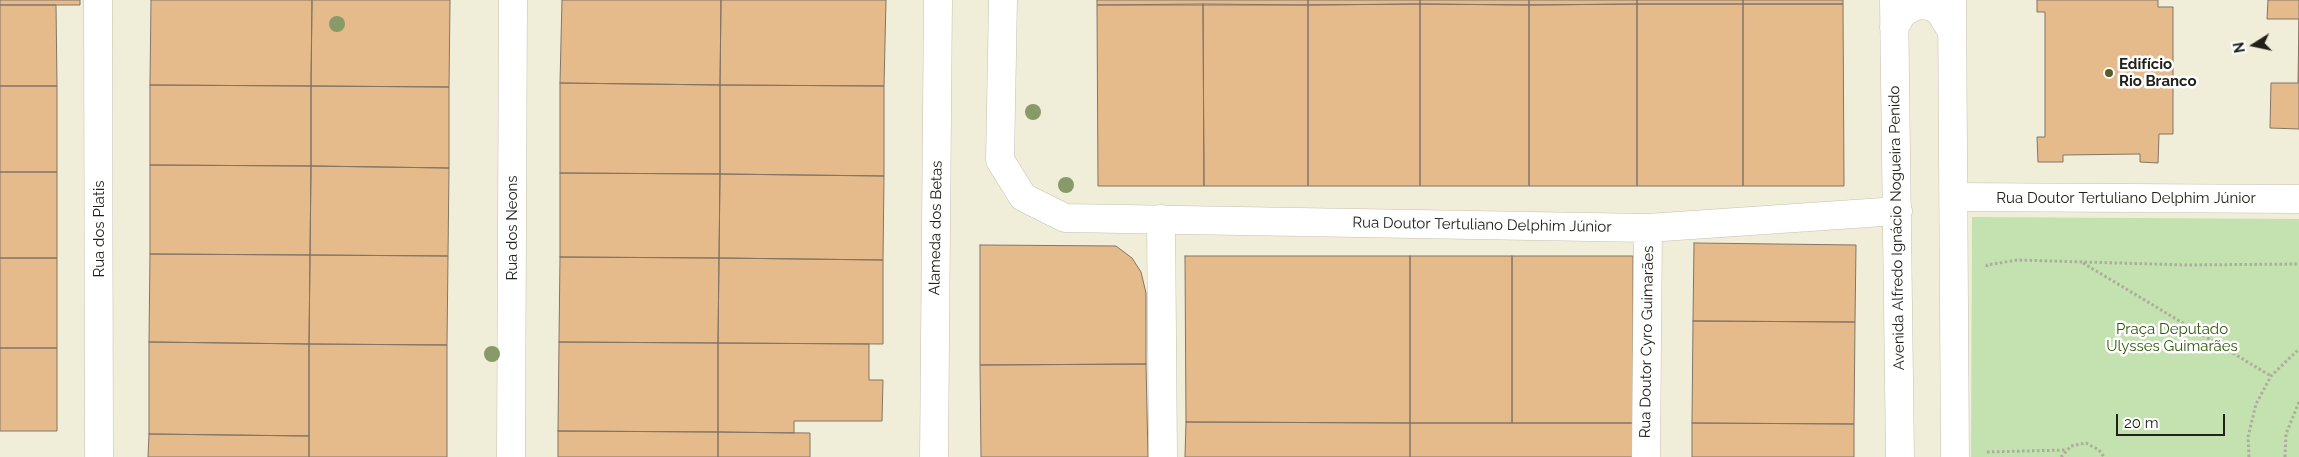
<!DOCTYPE html>
<html>
<head>
<meta charset="utf-8">
<style>
  body { margin:0 }
  #map { position:relative; width:2299px; height:457px; overflow:hidden; background:#f0edd9; font-family:Raleway,sans-serif }
  canvas { display:block }
  .north { position:absolute; left:2229px; top:20px; width:50px; height:50px; -webkit-text-stroke:4px #fff; paint-order:stroke; rotate:260deg; font-size:14px; font-weight:700; line-height:20px; text-align:center; color:#212019 }
  .north::after { content:''; display:block; margin:auto; width:18px; height:22px; background:#212019; clip-path:polygon(50% 0,100% 100%,50% 72%,0 100%) }
  .scale { position:absolute; left:2116px; top:414px; width:109px; height:22px; box-sizing:border-box; border:2px solid #212019; border-top:0; padding-left:6px; font-size:15px; line-height:18px; white-space:nowrap; color:#212019; -webkit-text-stroke:4px #fff; paint-order:stroke }
</style>
</head>
<body>
<div id="map">
<canvas width="2299" height="457"></canvas>
<div class="north">N</div>
<div class="scale">20 m</div>
</div>
<script>
const c = document.querySelector('canvas').getContext('2d');
c.lineJoin = 'round';
function fill(path, color) { c.fillStyle = color; c.fill(path, 'evenodd'); }
const toPath = rows => new Path2D(rows.map(r => 'M' + r).join(''));
function trace(path, color, width, dash) { c.strokeStyle = color; c.lineWidth = width; c.lineCap = dash ? 'butt' : 'round'; c.setLineDash(dash || []); c.stroke(path); }
function label(font, color, halo, rows, align = 'center') {
  c.font = font + ' Raleway,sans-serif'; c.lineWidth = 5; c.setLineDash([]); c.textBaseline = 'middle'; c.strokeStyle = halo; c.fillStyle = color; for (const [text, x, y, turn = 0] of rows) {
    c.save(); c.translate(x, y); c.rotate((+turn || 0) * Math.PI / 180); c.textAlign = isNaN(turn) ? turn : align; if (halo) c.strokeText(text, 0, 0); c.fillText(text, 0, 0); c.restore();
  }
}
fill(toPath([
  [1972,217,2299,219,2299,457,1971,457]
]), '#c3e2af');
const building = toPath([
  [0,0,80,0,80,5,0,5,0,0],
  [151,0,312,0,311,86,150,85,151,0],
  [312,0,450,0,449,87,311,86,312,0],
  [562,0,721,0,720,85,560,83,562,0],
  [721,0,886,0,884,86,720,85,721,0],
  [1097,0,1308,0,1308,5,1097,5,1097,0],
  [1308,0,1420,0,1420,4,1308,5,1308,0],
  [1420,0,1529,0,1529,5,1420,4,1420,0],
  [1529,0,1637,0,1637,4,1529,5,1529,0],
  [1637,0,1743,0,1743,4,1637,4,1637,0],
  [1743,0,1843,0,1843,4,1743,4,1743,0],
  [2037,0,2158,0,2158,7,2173,7,2173,134,2159,134,2158,163,2140,162,2140,154,2063,155,2063,162,2038,162,2037,137,2045,137,2045,12,2037,12,2037,0],
  [2268,0,2299,0,2299,129,2270,128,2271,83,2298,83,2299,19,2267,19,2268,0],
  [1203,4,1204,186,1098,186,1097,5,1203,4],
  [1203,4,1308,5,1308,186,1204,186,1203,4],
  [1420,4,1529,5,1529,186,1420,186,1420,4],
  [1420,4,1420,186,1308,186,1308,5,1420,4],
  [1637,4,1637,186,1529,186,1529,5,1637,4],
  [1637,4,1743,4,1743,186,1637,186,1637,4],
  [1743,4,1843,4,1844,186,1743,186,1743,4],
  [0,5,56,5,57,86,0,86,0,5],
  [560,83,720,85,720,174,560,173,560,83],
  [150,85,311,86,311,166,150,165,150,85],
  [720,85,884,86,884,176,720,174,720,85],
  [0,86,57,86,57,172,0,172,0,86],
  [311,86,449,87,449,168,311,166,311,86],
  [150,165,311,166,310,255,150,254,150,165],
  [311,166,449,168,448,256,310,255,311,166],
  [0,172,57,172,57,258,0,258,0,172],
  [560,173,720,174,719,258,560,257,560,173],
  [720,174,884,176,883,260,719,258,720,174],
  [1694,243,1856,245,1855,322,1693,321,1694,243],
  [980,245,1116,246,1132,258,1141,272,1146,293,1146,364,980,365,980,245],
  [150,254,310,255,309,344,149,342,150,254],
  [310,255,448,256,447,345,309,344,310,255],
  [1185,256,1410,256,1410,423,1186,422,1185,256],
  [1410,256,1512,256,1512,423,1410,423,1410,256],
  [1512,256,1633,256,1633,423,1512,423,1512,256],
  [560,257,719,258,718,343,559,342,560,257],
  [0,258,57,258,57,348,0,348,0,258],
  [719,258,883,260,883,344,718,343,719,258],
  [1693,321,1855,322,1854,424,1692,423,1693,321],
  [149,342,309,344,309,436,149,434,149,342],
  [559,342,718,343,718,432,558,431,559,342],
  [718,343,869,344,869,380,883,380,882,421,794,421,794,433,718,432,718,343],
  [309,344,447,345,447,457,309,457,309,344],
  [0,348,57,348,57,431,0,431,0,348],
  [1146,364,1148,457,981,457,980,365,1146,364],
  [1186,422,1410,423,1410,457,1185,457,1186,422],
  [1410,423,1633,423,1633,457,1410,457,1410,423],
  [1692,423,1854,424,1854,457,1692,457,1692,423],
  [558,431,718,432,718,457,558,457,558,431],
  [718,432,810,433,810,457,718,457,718,432],
  [149,434,309,436,309,457,148,457,149,434]
]);
fill(building, '#e6bb8c');
trace(building, '#827566', 1);
const minor = toPath([
  [98,0,99,457],
  [1003,0,1000,160,1023,197,1065,218,1648,228,1898,211],
  [1954,197,2299,199],
  [1161,219,1163,457],
  [511,457,513,0],
  [934,457,938,0],
  [1646,457,1648,228]
]);
const tertiary = toPath([
  [1894,0,1900,457],
  [1952,0,1955,457],
  [1894,27,1903,13,1915,6,1926,5,1939,10,1951,30]
]);
trace(minor, '#c4c1ae', 29);
trace(tertiary, '#c4c1ae', 29);
trace(toPath([
  [2083,263,2271,376],
  [1987,267,1987,265,2017,260,2186,265,2299,264],
  [1987,452,2065,450],
  [2061,457,2071,446,2086,443,2099,450,2104,457],
  [2249,457,2248,437,2256,404,2271,376,2299,349],
  [2285,457,2286,434,2299,402]
]), '#aeac9c', 3, [2.5, 2.5]);
trace(minor, '#fff', 28);
trace(tertiary, '#fff', 28);
c.fillStyle = '#879a68';
for (const [x, y] of [
  [337,24],
  [1033,112],
  [1066,185],
  [492,354]
]) { c.beginPath(); c.arc(x, y, 8, 0, 2 * Math.PI); c.fill(); }
for (const [x, y, r, color] of [
  [2109,73,5,"#5c5a27"]
]) { const dot = new Path2D(); dot.arc(x, y, r, 0, 2 * Math.PI); c.fillStyle = color; c.fill(dot); trace(dot, '#fff', 2); }
label('bold 15px', '#212019', '#fff', [
  ["Edifício",2119,64],
  ["Rio Branco",2119,81]
], 'left');
label('15px', '#212019', '#fff', [
  ["Rua Doutor Tertuliano Delphim Júnior",2126,198],
  ["Rua Doutor Tertuliano Delphim Júnior",1482,225,1],
  ["Rua dos Neons",512,228,-90],
  ["Alameda dos Betas",936,228,-89],
  ["Avenida Alfredo Ignácio Nogueira Penido",1897,228,-91],
  ["Rua dos Platis",99,229,-90],
  ["Rua Doutor Cyro Guimarães",1647,342,-89]
]);
label('15px', '#31570b', '#fff', [
  ["Praça Deputado",2172,329],
  ["Ulysses Guimarães",2172,346]
]);
</script>
</body>
</html>
